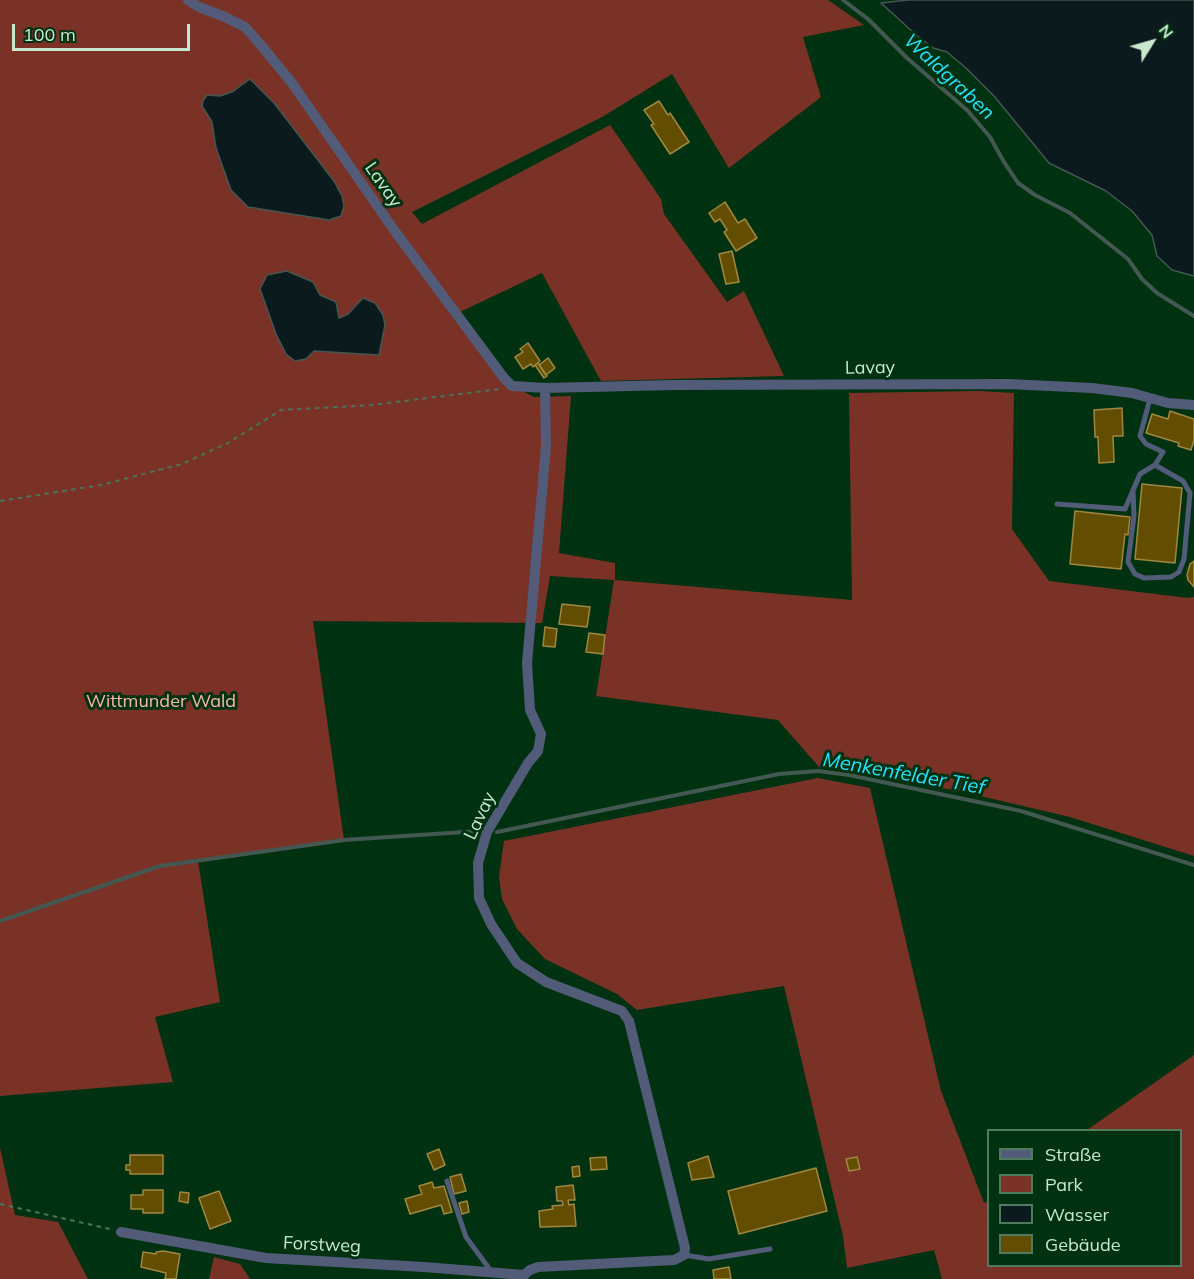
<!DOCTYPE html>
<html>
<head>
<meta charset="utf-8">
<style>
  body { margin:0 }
  #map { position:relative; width:1194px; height:1279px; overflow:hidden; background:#003212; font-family:Mulish,sans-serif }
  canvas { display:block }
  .legend { position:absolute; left:987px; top:1129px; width:195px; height:138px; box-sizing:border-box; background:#003212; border:2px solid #507b5d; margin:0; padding:8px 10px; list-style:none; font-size:18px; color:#c8e8ce }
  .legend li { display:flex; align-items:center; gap:12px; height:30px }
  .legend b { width:30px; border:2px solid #507b5d }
  .north { position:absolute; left:1122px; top:12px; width:60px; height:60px; -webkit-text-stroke:4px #003212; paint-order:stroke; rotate:53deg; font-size:16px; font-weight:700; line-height:24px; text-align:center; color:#c8e8ce }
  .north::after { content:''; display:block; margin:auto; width:21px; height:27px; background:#c8e8ce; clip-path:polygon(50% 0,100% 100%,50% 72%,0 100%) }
  .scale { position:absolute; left:12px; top:24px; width:178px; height:27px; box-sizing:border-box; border:3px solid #c8e8ce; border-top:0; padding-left:8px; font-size:18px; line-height:21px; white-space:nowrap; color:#c8e8ce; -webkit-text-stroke:4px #003212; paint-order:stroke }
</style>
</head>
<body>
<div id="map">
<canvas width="1194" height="1279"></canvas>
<ul class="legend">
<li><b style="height:8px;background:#525c79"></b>Straße</li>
<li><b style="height:16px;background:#7a3227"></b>Park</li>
<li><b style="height:16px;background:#0b1a1d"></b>Wasser</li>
<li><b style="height:16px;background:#624d01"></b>Gebäude</li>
</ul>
<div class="north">N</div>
<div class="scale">100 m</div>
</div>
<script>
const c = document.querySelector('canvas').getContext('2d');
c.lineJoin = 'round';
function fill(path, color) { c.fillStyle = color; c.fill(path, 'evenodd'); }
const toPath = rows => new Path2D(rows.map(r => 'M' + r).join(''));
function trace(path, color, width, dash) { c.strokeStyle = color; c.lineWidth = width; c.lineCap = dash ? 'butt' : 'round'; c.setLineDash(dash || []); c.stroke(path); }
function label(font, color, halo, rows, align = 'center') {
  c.font = font + ' Mulish,sans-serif'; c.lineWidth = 6; c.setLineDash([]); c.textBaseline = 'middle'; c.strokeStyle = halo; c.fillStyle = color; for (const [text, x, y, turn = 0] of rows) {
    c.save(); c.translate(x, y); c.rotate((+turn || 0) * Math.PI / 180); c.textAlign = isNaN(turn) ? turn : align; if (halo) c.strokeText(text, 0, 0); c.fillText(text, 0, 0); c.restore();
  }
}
fill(toPath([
  [0,0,828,0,864,25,803,37,821,97,729,168,672,74,602,117,412,212,422,224,610,125,661,199,664,214,727,302,744,291,784,376,601,381,542,273,460,312,512,386,534,397,571,396,559,553,615,563,615,580,852,600,849,393,978,391,1014,393,1012,529,1049,581,1188,598,1194,597,1194,856,1070,817,959,791,819,767,778,720,596,696,614,580,550,576,542,623,313,621,344,840,198,861,220,1002,155,1017,173,1082,0,1096],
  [250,79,274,103,334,181,216,148,212,122,220,96,232,92],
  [301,277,313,282,320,295,336,302,339,318,348,314,363,298,378,355,313,351],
  [818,778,870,788,941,1091,984,1203,988,1201,988,1266,1180,1266,1180,1130,1087,1130,1194,1055,1194,1279,942,1279,934,1250,847,1268,843,1236,784,986,637,1010,617,994,545,959,517,929,502,899,499,877,504,841],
  [0,1148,15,1215,58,1222,88,1279,0,1279],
  [214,1257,240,1264,250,1279,209,1279]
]), '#7a3227');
const water = toPath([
  [908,0,1194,0,1194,276,1172,270,1157,256,1152,235,1132,211,1106,191,1049,163,994,96,966,68,947,52,933,48,914,33,881,3,908,0],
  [250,79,274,103,334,181,342,196,344,206,341,216,329,220,248,207,231,190,216,148,212,122,202,106,203,101,207,95,220,96,232,92,250,79],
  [287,271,313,282,320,295,336,302,339,318,348,314,363,298,375,303,383,315,385,325,379,355,314,351,306,359,295,361,286,354,276,334,260,289,267,275,287,271]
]);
fill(water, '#0b1a1d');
trace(water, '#445852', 1.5);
trace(toPath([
  [843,0,868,19,907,58,967,110,990,137,1004,162,1018,183,1035,195,1070,213,1128,259,1142,279,1157,293,1194,316],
  [497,832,779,774,818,771,849,775,1021,811,1194,865],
  [0,921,160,866,344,840,479,831]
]), '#445852', 4);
const building = toPath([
  [659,101,668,115,670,113,689,142,670,154,651,125,654,124,644,110,659,101],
  [725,202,738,223,745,219,757,238,736,251,724,232,727,230,720,219,715,222,709,213,725,202],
  [732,251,739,282,726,284,719,254,732,251],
  [528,343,540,361,533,367,531,364,523,369,515,357,523,352,520,349,528,343],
  [548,358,555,368,546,375,539,365,548,358],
  [538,363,547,376,544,378,535,365,538,363],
  [1122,408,1123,436,1113,436,1114,462,1099,463,1098,437,1095,437,1094,410,1122,408],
  [1170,411,1194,419,1194,440,1191,450,1178,446,1179,443,1146,433,1152,414,1168,419,1170,411],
  [1142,484,1182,488,1175,563,1135,559,1142,484],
  [1075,511,1130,517,1128,535,1125,534,1121,569,1070,564,1075,511],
  [1194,561,1194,587,1188,580,1187,575,1190,564,1194,561],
  [562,604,590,607,587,627,559,624,562,604],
  [545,627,557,629,555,647,543,646,545,627],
  [589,633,605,635,603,654,586,652,589,633],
  [439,1149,445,1165,434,1170,427,1154,439,1149],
  [130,1155,163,1155,163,1174,130,1174,130,1170,126,1170,126,1165,130,1165,130,1155],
  [708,1156,714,1177,692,1180,688,1163,708,1156],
  [606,1157,607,1169,591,1170,590,1158,606,1157],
  [857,1157,860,1169,849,1171,846,1159,857,1157],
  [579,1166,580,1176,573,1177,572,1167,579,1166],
  [816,1168,827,1211,739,1234,728,1191,816,1168],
  [461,1174,466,1191,454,1194,450,1177,461,1174],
  [432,1182,434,1188,444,1186,452,1212,444,1214,441,1205,410,1214,405,1199,422,1194,419,1186,432,1182],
  [573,1185,575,1200,568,1200,569,1205,574,1204,576,1226,540,1227,539,1211,553,1209,552,1206,563,1205,562,1201,557,1201,556,1187,573,1185],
  [143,1190,163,1190,163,1213,143,1213,143,1209,131,1209,131,1195,143,1195,143,1190],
  [219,1191,231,1221,210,1229,199,1198,219,1191],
  [180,1192,189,1193,188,1203,179,1201,180,1192],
  [467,1201,469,1212,462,1214,459,1203,467,1201],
  [163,1251,180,1254,176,1279,165,1279,166,1273,141,1267,143,1252,156,1254,156,1252,163,1251],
  [729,1267,731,1279,714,1279,713,1270,729,1267]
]);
fill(building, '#624d01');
trace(building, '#a08840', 1.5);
trace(toPath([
  [0,501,101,485,182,464,228,443,281,410,372,405,500,389],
  [0,1204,110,1229]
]), '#497557', 2, [4.5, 4.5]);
trace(toPath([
  [1133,490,1134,516,1128,562,1135,574,1144,578,1171,577,1179,572,1184,559,1190,493,1183,481,1155,465],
  [1057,504,1125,509,1140,474,1155,465,1163,452,1146,444,1140,436,1150,399],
  [447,1181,466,1237,491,1271],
  [684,1255,709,1259,770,1249]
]), '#525c79', 5);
trace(toPath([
  [188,0,199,7,225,17,245,27,260,44,292,83,394,230,504,378,512,386,545,388],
  [121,1232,266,1258,424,1267,524,1275],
  [523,1279,524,1275,530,1270,538,1267,674,1260,684,1255,685,1248,629,1021,622,1011,546,982,517,963,491,924,479,898,478,863,487,832,528,763,538,751,541,734,530,710,527,663,546,446,545,388,673,385,1008,384,1092,388,1132,393,1168,403,1194,405]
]), '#525c79', 10);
label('18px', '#c8e8ce', '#003212', [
  ["Lavay",383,185,55],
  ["Lavay",870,368,-1],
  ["Lavay",480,816,-65],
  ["Forstweg",322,1245,3]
]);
label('18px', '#fcb6a9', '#003212', [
  ["Wittmunder Wald",161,702]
]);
label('italic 20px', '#28e1fc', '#003212', [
  ["Waldgraben",949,77,43],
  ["Menkenfelder Tief",904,774,10]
]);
</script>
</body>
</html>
